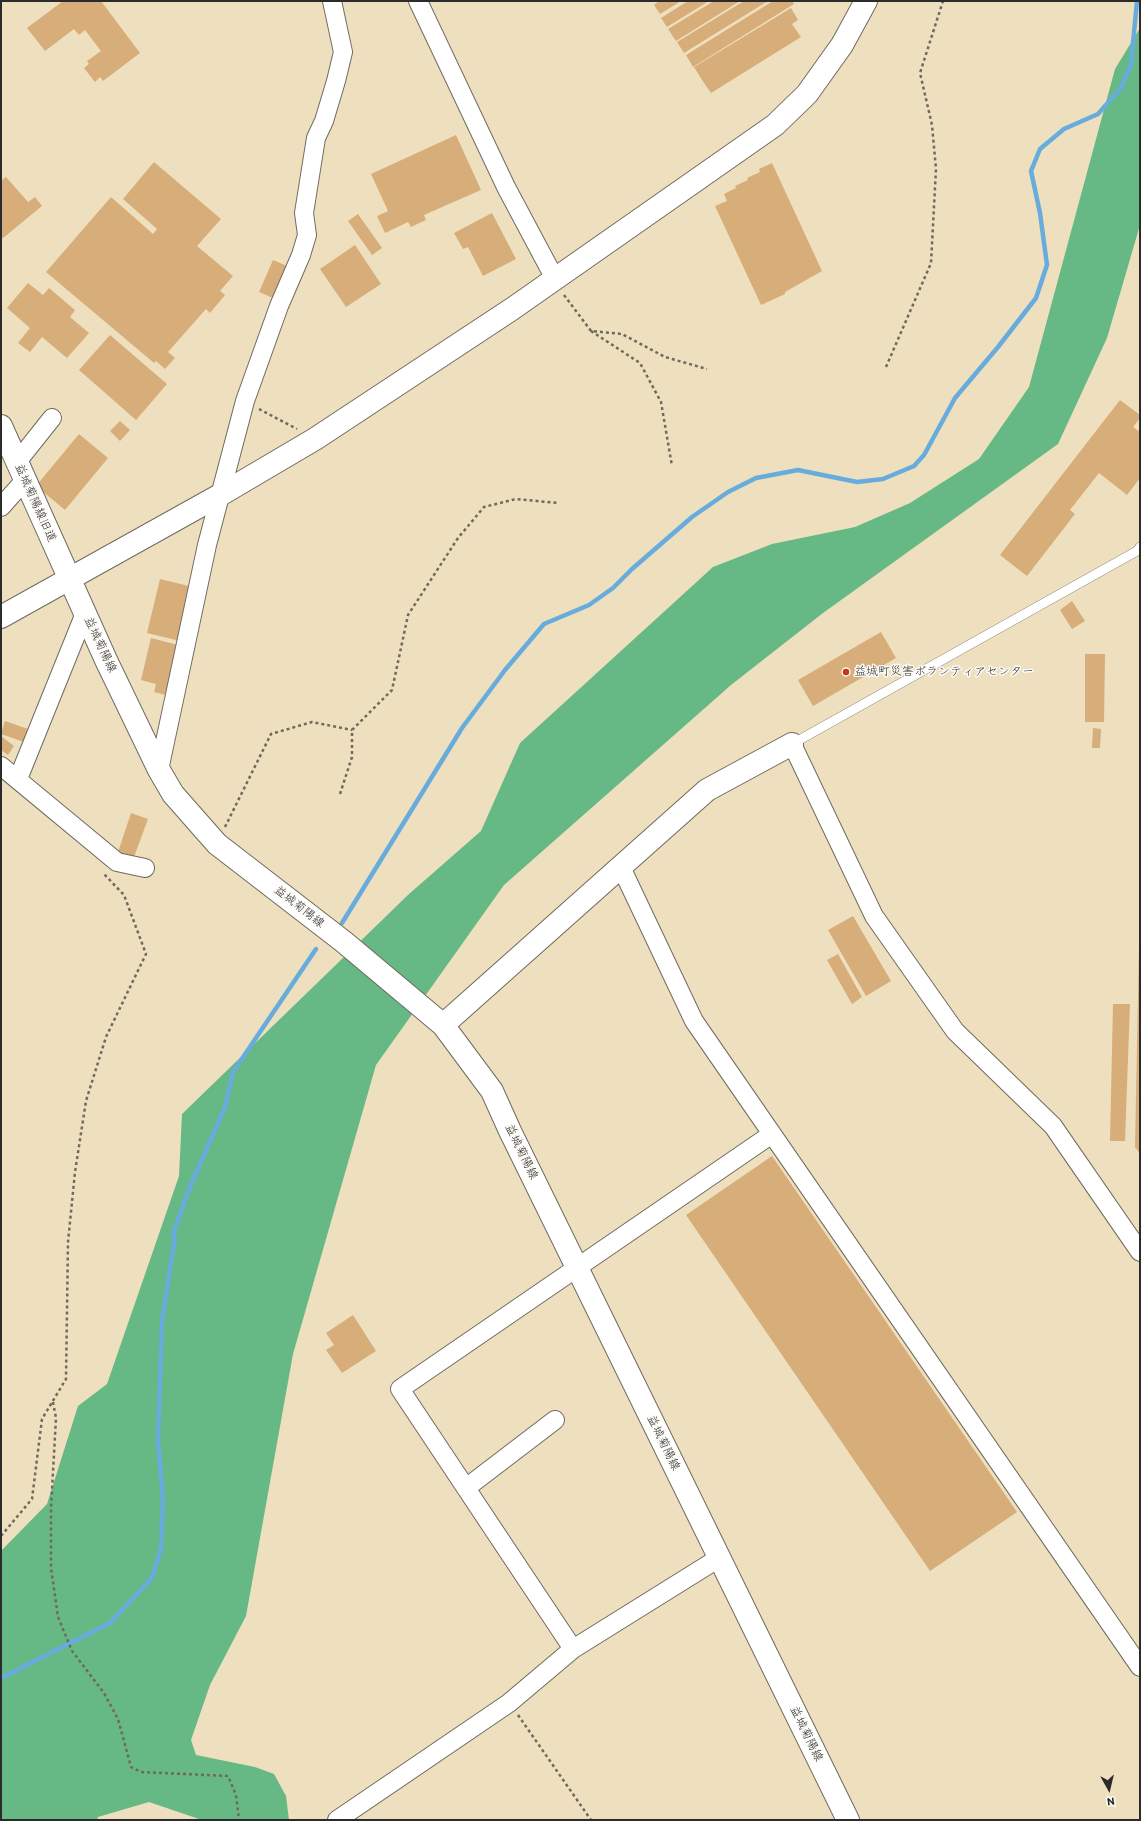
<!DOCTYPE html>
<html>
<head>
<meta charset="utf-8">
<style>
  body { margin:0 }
  #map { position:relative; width:1141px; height:1821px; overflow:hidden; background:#eee0bf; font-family:Itim,sans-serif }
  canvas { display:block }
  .frame { position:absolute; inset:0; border:2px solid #2b2b2b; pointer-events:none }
  .north { position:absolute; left:1089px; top:1769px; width:40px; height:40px; -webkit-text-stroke:3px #fdfcf7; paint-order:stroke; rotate:172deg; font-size:11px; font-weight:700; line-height:16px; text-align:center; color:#2b2b2b }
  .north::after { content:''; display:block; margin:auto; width:14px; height:18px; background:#2b2b2b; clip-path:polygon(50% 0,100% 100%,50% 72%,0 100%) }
</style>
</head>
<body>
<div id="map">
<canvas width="1141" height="1821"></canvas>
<div class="frame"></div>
<div class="north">N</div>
</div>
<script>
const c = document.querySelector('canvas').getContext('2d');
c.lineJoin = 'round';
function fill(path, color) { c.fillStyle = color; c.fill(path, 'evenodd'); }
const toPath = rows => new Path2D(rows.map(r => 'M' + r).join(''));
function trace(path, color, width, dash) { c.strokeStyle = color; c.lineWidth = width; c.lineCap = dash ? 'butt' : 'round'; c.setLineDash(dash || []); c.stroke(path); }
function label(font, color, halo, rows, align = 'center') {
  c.font = font + ' Itim,"Klee One",sans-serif'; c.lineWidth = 3; c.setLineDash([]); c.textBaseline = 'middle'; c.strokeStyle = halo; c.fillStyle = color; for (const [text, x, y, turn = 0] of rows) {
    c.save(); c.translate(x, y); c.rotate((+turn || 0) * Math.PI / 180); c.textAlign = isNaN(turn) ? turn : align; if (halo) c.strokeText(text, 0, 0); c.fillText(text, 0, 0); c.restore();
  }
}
fill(toPath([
  [1140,28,1140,225,1107,338,1058,444,823,613,731,685,504,885,376,1065,293,1354,246,1616,210,1685,191,1740,196,1755,255,1767,274,1774,286,1796,289,1820,202,1820,149,1802,98,1817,97,1820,1,1820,1,1551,47,1504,78,1406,107,1384,179,1176,182,1114,409,894,481,831,520,743,713,567,772,544,855,527,910,503,979,459,1029,387,1115,69]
]), '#66b884');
trace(toPath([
  [342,923,462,728,505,670,544,624,589,605,613,588,632,569,692,517,728,492,756,478,798,470,857,482,883,479,914,466,924,455,955,398,998,347,1036,298,1047,265,1040,213,1031,171,1040,149,1064,129,1098,114,1121,88,1131,64,1137,1],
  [1,1678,110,1623,152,1578,161,1549,163,1498,158,1440,162,1321,175,1237,173,1234,190,1187,225,1107,233,1072,316,949]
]), '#67acdd', 4.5);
fill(toPath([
  [63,1,101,1,140,53,103,81,100,77,95,82,84,68,89,64,87,61,101,51,85,30,79,35,74,29,45,51,27,28],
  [659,1,681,1,660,14,654,5],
  [688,1,709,1,667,27,661,18],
  [714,1,740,1,676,41,668,29],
  [744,1,768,1,684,53,677,42],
  [773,1,792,1,794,4,693,67,686,55],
  [791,8,798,20,792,24,801,37,711,93,702,80,776,34,702,80,694,67],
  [456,135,481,190,424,215,426,220,411,227,408,222,385,233,377,216,388,211,371,174],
  [154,162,221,219,197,246,233,276,220,291,225,295,210,313,206,309,168,352,175,358,165,369,156,361,154,363,46,272,111,197,153,234,157,229,123,199],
  [772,163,822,271,785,292,785,294,761,305,715,206,727,201,724,194,736,188,735,186,748,180,747,178,760,172,759,169],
  [6,177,28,202,35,197,42,206,3,238,1,236,1,181],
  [492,213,516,259,483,276,468,247,463,249,454,233],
  [358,214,382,248,372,255,348,221],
  [355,245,381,284,346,307,320,269],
  [273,260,287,266,273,298,259,292],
  [28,283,43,295,49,288,75,310,70,317,89,333,67,358,42,337,30,352,18,343,30,328,7,308],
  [110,335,167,384,136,420,79,370],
  [1120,400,1140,415,1140,418,1133,427,1140,432,1140,478,1127,495,1099,473,1070,510,1075,514,1027,576,1000,555],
  [120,421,130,430,120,441,110,431],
  [79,434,108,458,65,510,36,486],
  [160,579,193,587,180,641,147,633],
  [1072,601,1085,621,1072,629,1060,610],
  [881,632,896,658,813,706,798,680],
  [151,638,178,645,166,695,154,692,156,684,141,680],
  [1085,654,1105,654,1104,722,1085,722],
  [5,721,28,729,24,742,1,734],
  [1093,728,1101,729,1100,748,1092,748],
  [1,736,14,746,8,755,1,750],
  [131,813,148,819,134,857,118,852],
  [853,916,891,981,866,996,828,930],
  [1139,944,1140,944,1140,1154,1135,1147],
  [838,954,862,997,852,1004,827,960],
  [1113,1004,1130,1004,1125,1141,1110,1141],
  [772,1156,1017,1512,930,1571,686,1215],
  [353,1315,376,1351,342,1373,326,1350,334,1345,326,1333]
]), '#d7ad79');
const lane = toPath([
  [792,744,1137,551,1140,547]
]);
const street = toPath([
  [418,1,506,187,555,279],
  [17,462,52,418],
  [1,507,25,480],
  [792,744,874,916,955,1031,1053,1126,1140,1252],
  [1,766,117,862,145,868],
  [159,770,207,545,245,401,279,306,301,255,307,235,304,213,316,138,324,121,336,81,343,52,332,1],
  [18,779,85,613],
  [621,867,694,1021,1140,1667],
  [466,1488,555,1420],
  [573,1649,400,1389,772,1134],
  [337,1820,509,1703,573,1649,719,1558]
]);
const secondary = toPath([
  [1,426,106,660,159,770,173,794,217,844,344,942,443,1025,492,1091,510,1131,848,1820],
  [1,617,220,495,315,439,512,309,775,125,807,94,842,45,866,1],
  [443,1025,707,790,792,744]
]);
trace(lane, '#6f6a5f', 10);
trace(street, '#6f6a5f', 20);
trace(secondary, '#6f6a5f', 24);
trace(toPath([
  [564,295,591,331,622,334,665,357,707,369],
  [591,331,640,363,661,402,672,466],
  [886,367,931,263,936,169,932,125,920,73,943,1],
  [259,409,297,429],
  [340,794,352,757,352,730,392,690,408,615,458,538,484,507,516,499,558,503],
  [225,827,271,734,312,722,352,730],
  [53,1402,56,1418,51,1508,51,1568,58,1617,72,1651,104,1693,118,1719,131,1767,141,1772,228,1776,236,1795,239,1820],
  [1,1536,32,1499,42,1419,66,1379,68,1242,75,1172,86,1101,106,1037,146,954,124,895,104,874],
  [518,1715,591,1820]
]), '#6f6a5f', 2.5, [3, 3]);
trace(lane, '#fff', 9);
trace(street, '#fff', 18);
trace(secondary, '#fff', 22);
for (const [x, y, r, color] of [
  [846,672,4,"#c8321e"]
]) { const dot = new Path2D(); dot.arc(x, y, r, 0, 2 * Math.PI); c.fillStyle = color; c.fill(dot); trace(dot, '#fdfcf7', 1.5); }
label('12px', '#2b2b2b', '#fdfcf7', [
  ["益城菊陽線旧道",35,503,66],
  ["益城菊陽線",100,645,65],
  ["益城菊陽線",299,907,38],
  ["益城菊陽線",521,1152,64],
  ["益城菊陽線",663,1443,64],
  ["益城菊陽線",806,1734,64]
]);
label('12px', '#2b2b2b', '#fdfcf7', [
  ["益城町災害ボランティアセンター",854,672]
], 'left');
</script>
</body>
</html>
